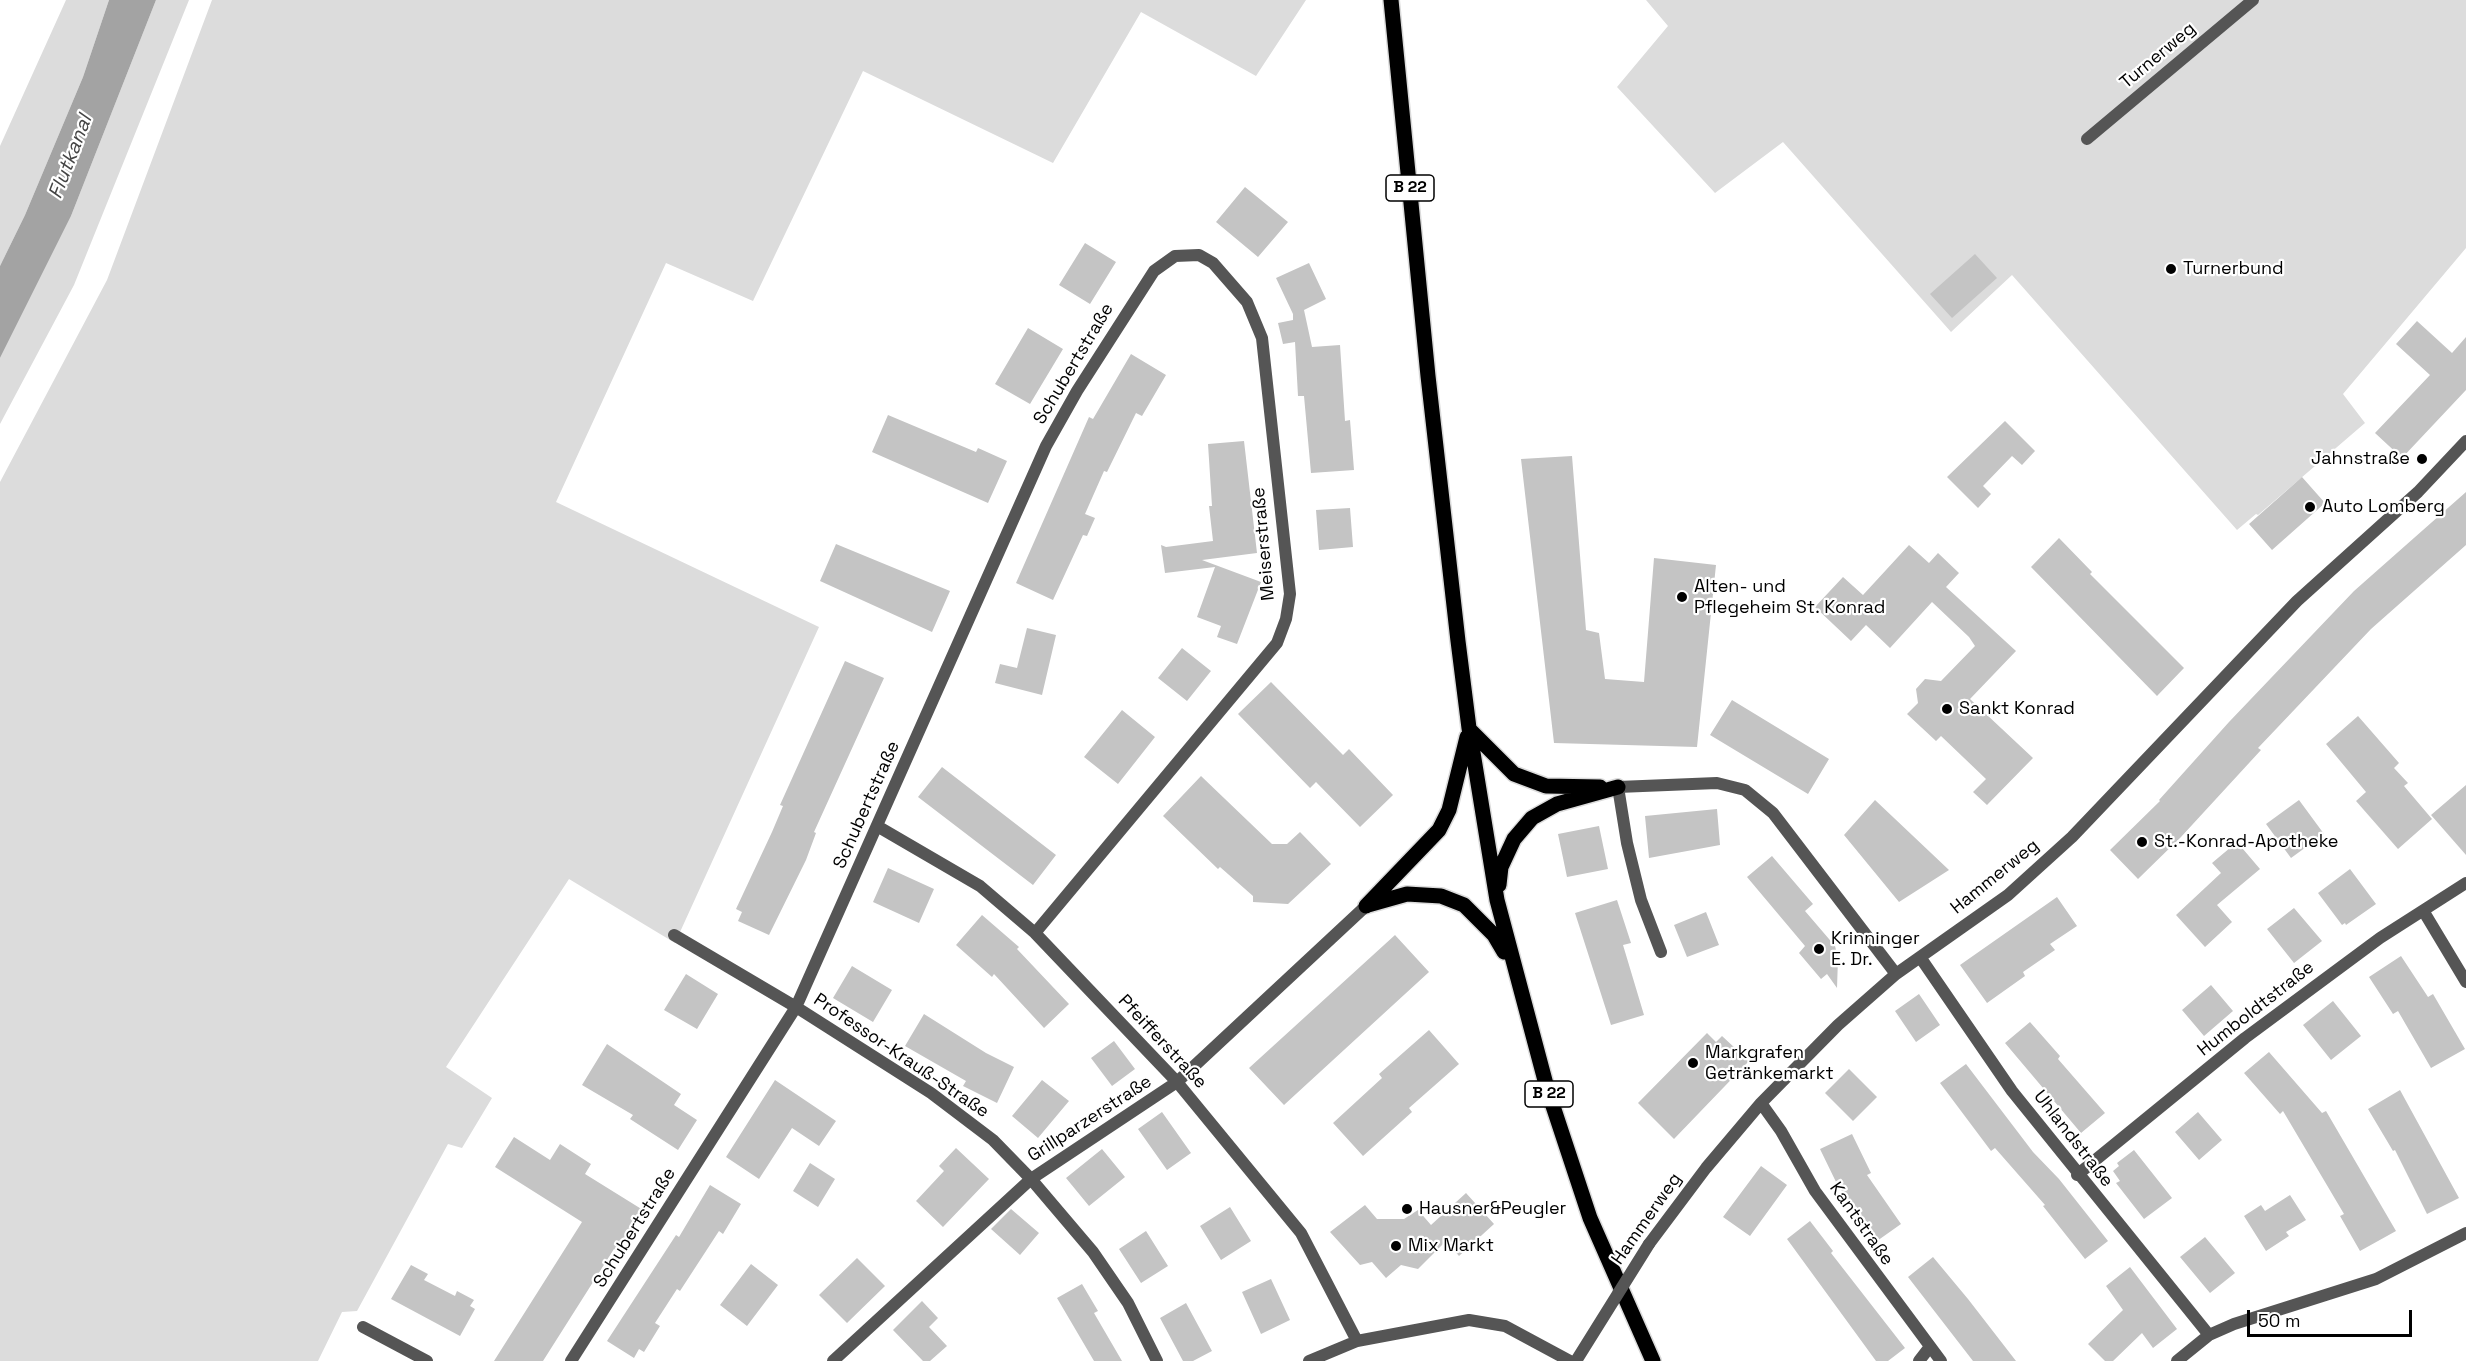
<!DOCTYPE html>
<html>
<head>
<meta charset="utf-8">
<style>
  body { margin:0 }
  #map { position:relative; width:2466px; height:1361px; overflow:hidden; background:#fff; font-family:"Space Grotesk",sans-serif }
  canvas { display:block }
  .scale { position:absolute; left:2247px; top:1310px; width:165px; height:27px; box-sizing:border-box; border:3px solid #000; border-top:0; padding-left:8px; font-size:18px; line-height:21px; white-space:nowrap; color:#000; -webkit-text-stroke:4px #fff; paint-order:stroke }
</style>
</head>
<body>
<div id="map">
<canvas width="2466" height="1361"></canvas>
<div class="scale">50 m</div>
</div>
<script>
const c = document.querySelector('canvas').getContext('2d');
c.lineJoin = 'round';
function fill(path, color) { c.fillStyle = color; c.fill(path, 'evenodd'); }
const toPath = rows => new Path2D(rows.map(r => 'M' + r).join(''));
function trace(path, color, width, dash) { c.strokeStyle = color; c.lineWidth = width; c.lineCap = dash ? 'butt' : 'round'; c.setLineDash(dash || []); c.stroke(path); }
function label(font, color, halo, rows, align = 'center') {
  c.font = font + ' "Space Grotesk",sans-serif'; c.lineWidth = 4.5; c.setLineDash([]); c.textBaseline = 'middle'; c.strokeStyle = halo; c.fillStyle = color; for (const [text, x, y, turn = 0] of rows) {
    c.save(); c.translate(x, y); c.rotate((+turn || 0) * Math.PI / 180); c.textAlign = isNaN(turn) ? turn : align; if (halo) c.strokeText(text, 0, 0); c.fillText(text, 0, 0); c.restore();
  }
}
fill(toPath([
  [66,0,109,0,83,77,25,215,0,266,0,146],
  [156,0,189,0,74,285,0,424,0,358,71,216],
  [212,0,1306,0,1256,76,1141,12,1053,163,863,71,753,301,666,263,556,502,819,627,675,943,569,879,446,1067,492,1098,462,1148,448,1144,357,1311,342,1312,318,1361,0,1361,0,482,107,280],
  [1646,0,2466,0,2466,248,2343,394,2365,423,2258,515,2256,514,2237,530,2012,275,1951,332,1783,142,1715,193,1617,87,1668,26]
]), '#dcdcdc');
fill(toPath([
  [109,0,156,0,71,216,0,358,0,266,25,215,83,77]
]), '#a3a3a3');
fill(toPath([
  [1245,187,1288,222,1258,257,1216,222],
  [1085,243,1116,262,1090,304,1059,285],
  [1975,254,1997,278,1952,318,1930,294],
  [1309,263,1326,299,1304,310,1312,347,1340,345,1345,421,1350,420,1354,470,1311,473,1304,396,1298,396,1295,342,1283,344,1278,323,1293,320,1293,314,1276,278],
  [2417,321,2452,353,2466,337,2466,390,2402,458,2375,433,2430,375,2396,344],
  [1028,328,1063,349,1030,404,995,384],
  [1131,354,1166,375,1142,416,1136,413,1107,472,1104,471,1085,514,1095,518,1087,536,1083,535,1053,600,1016,583,1089,417,1093,419],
  [888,415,976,452,978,448,1007,461,988,503,872,452],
  [2005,421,2035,451,2022,465,2012,456,1983,486,1991,494,1978,508,1947,477],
  [1244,441,1257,553,1202,560,1261,582,1237,644,1217,637,1221,626,1197,617,1215,567,1165,573,1161,545,1166,547,1213,541,1209,506,1212,506,1208,444],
  [1572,456,1586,630,1599,633,1605,679,1644,682,1654,558,1716,565,1697,747,1554,743,1521,459],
  [2302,477,2325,503,2272,550,2249,524],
  [2466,492,2466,545,2371,629,2258,748,2261,750,2181,837,2138,879,2110,850,2160,801,2159,800,2229,722,2354,591],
  [1350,508,1353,547,1319,550,1316,510],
  [2059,538,2092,572,2090,574,2184,668,2157,696,2031,567],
  [836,544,950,591,932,632,820,581],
  [1909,545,1929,563,1938,553,1959,573,1946,587,2016,651,1970,699,2033,758,1987,805,1973,792,1986,779,1941,736,1936,741,1907,714,1918,703,1916,689,1925,679,1941,681,1975,646,1969,637,1932,602,1890,648,1866,625,1851,641,1815,607,1843,577,1863,595],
  [1027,628,1056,635,1042,695,995,683,1000,664,1017,668],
  [1182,648,1211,671,1187,701,1158,678],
  [845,661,884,678,814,832,816,833,806,860,769,935,738,921,742,912,736,909,772,832,783,806,780,805],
  [1271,682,1343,755,1349,749,1393,795,1360,827,1316,782,1310,788,1238,714],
  [1732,700,1829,759,1808,794,1710,735],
  [1122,710,1155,737,1118,784,1084,757],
  [2358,716,2399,763,2394,768,2408,783,2404,786,2432,819,2398,849,2356,801,2366,792,2326,744],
  [942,767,1056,855,1033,885,918,797],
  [1201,776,1272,844,1287,844,1300,832,1331,864,1288,904,1253,902,1253,896,1220,867,1218,869,1163,816],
  [2466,785,2466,855,2431,815],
  [1875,800,1949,870,1899,902,1844,835],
  [2299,800,2324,834,2291,858,2266,824],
  [1717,809,1720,845,1649,858,1645,816],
  [1599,826,1608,869,1567,877,1558,834],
  [2237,842,2260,869,2217,905,2232,922,2205,947,2176,915,2221,873,2212,863],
  [1772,856,1813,904,1805,911,1835,946,1838,958,1837,988,1827,974,1821,979,1799,953,1805,946,1747,877],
  [888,868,934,889,919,923,873,902],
  [2350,869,2376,904,2346,925,2345,923,2342,925,2318,893],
  [2057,897,2077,926,2050,944,2055,950,2023,972,2025,976,1987,1003,1960,965],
  [1617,900,1631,943,1623,945,1644,1015,1611,1025,1575,913],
  [2294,908,2322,941,2294,963,2267,929],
  [1706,912,1719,945,1687,957,1674,925],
  [982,915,1019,947,1017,949,1069,1004,1044,1028,994,974,992,977,956,945],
  [1395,935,1429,972,1284,1105,1249,1068],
  [2401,956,2428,997,2433,994,2465,1049,2431,1068,2398,1011,2393,1014,2369,977],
  [852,966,892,990,873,1022,833,998],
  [686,974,718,994,697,1029,664,1010],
  [2211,985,2233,1011,2204,1036,2182,1010],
  [1919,994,1940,1025,1916,1042,1895,1011],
  [2333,1001,2361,1036,2331,1060,2303,1025],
  [924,1014,986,1053,1014,1067,997,1103,963,1086,966,1081,905,1046],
  [2030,1022,2060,1056,2058,1059,2105,1113,2081,1133,2005,1043],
  [1429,1030,1459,1064,1409,1108,1412,1112,1363,1156,1333,1123,1382,1078,1379,1074],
  [1707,1033,1716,1042,1722,1036,1749,1061,1674,1139,1638,1103],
  [1114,1041,1135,1069,1112,1086,1091,1058],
  [607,1044,681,1094,674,1105,697,1120,678,1150,630,1119,633,1115,582,1085],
  [2269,1052,2322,1113,2326,1111,2396,1231,2360,1251,2340,1216,2344,1214,2283,1111,2280,1114,2244,1073],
  [1966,1064,2033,1152,2059,1179,2108,1241,2085,1259,2043,1206,2045,1205,1995,1148,1991,1151,1940,1083],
  [1849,1069,1877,1097,1853,1121,1825,1093],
  [775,1080,836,1121,819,1146,792,1128,759,1179,726,1157],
  [1042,1080,1069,1101,1038,1138,1012,1116],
  [2400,1090,2459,1198,2427,1214,2395,1150,2393,1151,2368,1109],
  [1162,1112,1191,1153,1167,1170,1138,1129],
  [2198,1112,2222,1140,2199,1160,2175,1132],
  [1852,1134,1871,1173,1867,1175,1901,1224,1877,1241,1837,1184,1820,1149],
  [514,1137,550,1160,560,1144,591,1164,585,1174,643,1210,617,1251,614,1249,543,1361,494,1361,582,1222,495,1167],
  [956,1148,989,1179,943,1227,916,1201,944,1171,939,1166],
  [1102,1149,1125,1177,1089,1206,1066,1178],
  [2134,1150,2172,1198,2144,1219,2116,1183,2120,1181,2113,1171,2119,1166,2117,1163],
  [810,1163,835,1179,818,1207,793,1191],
  [1761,1166,1787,1185,1750,1236,1723,1217],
  [710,1185,741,1204,723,1234,719,1231,680,1291,677,1289,655,1323,660,1326,644,1352,639,1349,634,1358,607,1341,676,1235,679,1237],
  [1466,1193,1494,1224,1459,1256,1446,1241,1418,1269,1401,1265,1386,1278,1372,1262,1360,1265,1330,1232,1365,1205,1377,1219,1404,1219,1418,1210,1431,1225],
  [2290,1195,2306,1220,2286,1232,2289,1236,2266,1251,2244,1216,2261,1205,2265,1211],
  [1230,1207,1251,1241,1221,1260,1200,1226],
  [1011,1209,1039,1233,1020,1255,991,1229],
  [1810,1221,1833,1251,1831,1253,1905,1348,1888,1361,1876,1361,1787,1239],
  [1146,1231,1168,1266,1141,1283,1119,1249],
  [2205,1237,2235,1273,2210,1293,2180,1257],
  [1933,1257,1968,1299,2016,1361,1973,1361,1908,1277],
  [857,1258,885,1286,847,1323,819,1295],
  [751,1264,778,1285,747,1326,720,1305],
  [411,1265,428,1274,424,1280,455,1296,457,1291,474,1300,470,1306,475,1309,460,1336,391,1299],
  [2130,1267,2177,1329,2153,1348,2142,1333,2113,1361,2105,1361,2088,1344,2123,1310,2106,1286],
  [1271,1279,1290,1320,1261,1334,1242,1292],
  [1082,1284,1098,1311,1094,1313,1122,1361,1094,1361,1057,1298],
  [922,1301,938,1318,929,1327,947,1346,930,1361,923,1361,893,1330],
  [1186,1303,1212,1351,1193,1361,1183,1361,1160,1318]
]), '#c4c4c4');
const primary = toPath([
  [1391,0,1428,376,1458,641,1469,728,1497,900,1547,1088,1590,1218,1653,1361],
  [1470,730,1514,774,1546,786,1600,787],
  [1499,885,1501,867,1514,839,1532,818,1557,804,1618,787],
  [1368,905,1407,894,1441,896,1464,905,1494,935,1504,952],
  [1366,906,1439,830,1449,810,1467,737]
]);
trace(primary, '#dbdbdb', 18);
trace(toPath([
  [2087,139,2253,0],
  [877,826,980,886,1035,933,1177,1082,1301,1233,1357,1341],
  [2424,912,2466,982],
  [674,935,796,1007,931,1093,993,1140,1031,1179,1093,1252,1128,1303,1157,1361],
  [1661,952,1641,900,1627,843,1618,787,1717,783,1745,790,1773,813,1896,974],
  [1920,957,2012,1091,2209,1335],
  [1761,1103,1781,1131,1815,1191,1941,1361],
  [2077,1175,2245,1038,2380,938,2466,883],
  [1649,1244,1706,1168,1761,1103,1838,1025,1896,974,2008,895,2072,837,2297,601,2418,492,2466,441],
  [363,1327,427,1361],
  [571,1361,796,1007,1046,446,1077,391,1154,271,1175,256,1199,255,1213,263,1247,302,1262,338,1290,594,1286,619,1277,643,1035,933],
  [833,1361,1031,1179,1177,1082,1366,906],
  [1309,1361,1357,1341,1469,1320,1505,1326,1570,1361],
  [1919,1361,1929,1348],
  [2177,1361,2209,1335,2234,1324,2376,1279,2466,1233]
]), '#555', 12);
trace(primary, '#000', 15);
trace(toPath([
  [1576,1361,1649,1244]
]), '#555', 12);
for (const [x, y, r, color] of [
  [2171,269,6,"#000"],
  [2422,459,6,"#000"],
  [2310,507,6,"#000"],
  [1682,597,6,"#000"],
  [1947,709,6,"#000"],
  [2142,842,6,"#000"],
  [1819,949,6,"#000"],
  [1693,1063,6,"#000"],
  [1407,1209,6,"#000"],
  [1396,1246,6,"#000"]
]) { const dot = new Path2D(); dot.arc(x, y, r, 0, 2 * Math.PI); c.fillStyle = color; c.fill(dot); trace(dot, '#fff', 2); }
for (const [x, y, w] of [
  [1410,188,48],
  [1549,1094,48]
]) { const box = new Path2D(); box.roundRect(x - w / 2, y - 13, w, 26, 4.5); c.fillStyle = '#fff'; c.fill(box); trace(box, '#000', 1.5); }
label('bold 16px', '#000', null, [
  ["B 22",1410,188],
  ["B 22",1549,1094]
]);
label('18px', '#000', '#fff', [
  ["Turnerweg",2158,56,-40],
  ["Schubertstraße",1074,364,-59],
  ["Meiserstraße",1264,544,-95],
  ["Schubertstraße",867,805,-66],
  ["Hammerweg",1995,877,-39],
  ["Humboldtstraße",2256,1009,-38],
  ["Pfeifferstraße",1162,1042,47],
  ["Professor-Krauß-Straße",901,1056,34],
  ["Grillparzerstraße",1090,1119,-33],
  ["Uhlandstraße",2073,1139,52],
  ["Hammerweg",1647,1219,-55],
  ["Kantstraße",1861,1224,55],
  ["Schubertstraße",635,1228,-58]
]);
label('18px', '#000', '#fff', [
  ["Turnerbund",2183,269],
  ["Jahnstraße",2410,459,"right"],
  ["Auto Lomberg",2322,507],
  ["Alten- und",1694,587],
  ["Pflegeheim St. Konrad",1694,608],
  ["Sankt Konrad",1959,709],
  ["St.-Konrad-Apotheke",2154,842],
  ["Krinninger",1831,939],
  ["E. Dr.",1831,960],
  ["Markgrafen",1705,1053],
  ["Getränkemarkt",1705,1074],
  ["Hausner&Peugler",1419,1209],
  ["Mix Markt",1408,1246]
], 'left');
label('italic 20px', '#444', '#fff', [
  ["Flutkanal",71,157,-69]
]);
</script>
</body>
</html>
